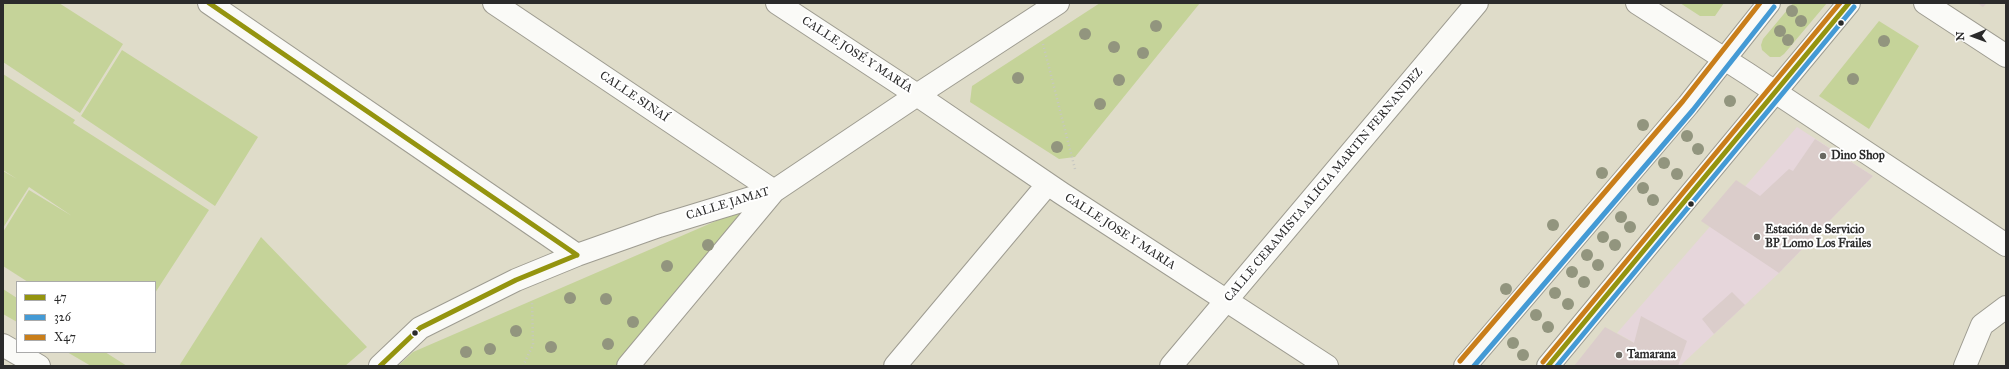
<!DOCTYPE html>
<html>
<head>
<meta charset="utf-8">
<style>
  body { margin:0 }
  #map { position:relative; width:2009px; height:369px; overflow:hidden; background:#dfdcc9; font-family:"IM FELL Great Primer",serif }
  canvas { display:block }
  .frame { position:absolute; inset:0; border:4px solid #2b2b2b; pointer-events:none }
  .legend { position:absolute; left:16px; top:281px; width:140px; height:72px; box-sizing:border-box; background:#fff; border:1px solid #aaa; margin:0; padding:5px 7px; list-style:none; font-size:12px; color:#2b2b2b }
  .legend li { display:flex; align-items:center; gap:8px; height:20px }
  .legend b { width:20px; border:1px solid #aaa }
  .north { position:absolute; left:1953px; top:16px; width:40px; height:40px; -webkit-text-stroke:3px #fff; paint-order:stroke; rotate:269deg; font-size:11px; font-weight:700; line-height:16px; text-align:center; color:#2b2b2b }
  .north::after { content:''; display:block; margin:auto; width:14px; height:18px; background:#2b2b2b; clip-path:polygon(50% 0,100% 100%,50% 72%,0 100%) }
</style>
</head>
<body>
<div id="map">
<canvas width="2009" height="369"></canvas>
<div class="frame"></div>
<ul class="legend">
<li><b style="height:5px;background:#94940f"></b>47</li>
<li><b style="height:5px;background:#449ad5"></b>326</li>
<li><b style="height:5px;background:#c97e1a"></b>X47</li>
</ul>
<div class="north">N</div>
</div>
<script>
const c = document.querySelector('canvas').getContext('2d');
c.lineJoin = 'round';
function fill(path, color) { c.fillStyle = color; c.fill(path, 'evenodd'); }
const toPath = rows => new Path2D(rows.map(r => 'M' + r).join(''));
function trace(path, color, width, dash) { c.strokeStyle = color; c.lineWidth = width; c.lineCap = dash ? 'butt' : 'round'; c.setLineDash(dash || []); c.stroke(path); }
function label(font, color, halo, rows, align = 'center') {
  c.font = font + ' "IM FELL Great Primer",serif'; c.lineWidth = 4; c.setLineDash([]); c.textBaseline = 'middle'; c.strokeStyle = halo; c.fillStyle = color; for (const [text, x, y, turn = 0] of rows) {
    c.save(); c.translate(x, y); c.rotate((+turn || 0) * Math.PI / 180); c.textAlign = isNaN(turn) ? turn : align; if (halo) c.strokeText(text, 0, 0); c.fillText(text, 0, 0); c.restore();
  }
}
fill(toPath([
  [1797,127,1873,176,1779,273,1680,366,1674,366,1617,333]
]), '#e6d6db');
fill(toPath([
  [3,3,59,3,123,44,80,113,3,62],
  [1100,3,1200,3,1075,157,1059,159,970,102,972,86],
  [1680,3,1724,3,1715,16,1700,16],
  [1793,3,1827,3,1784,54,1780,57,1770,57,1762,50,1761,45,1763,39],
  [1879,21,1919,46,1869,129,1819,96],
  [122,50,258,137,215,206,81,116],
  [3,74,75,120,73,123,209,210,155,293,155,282,28,282,3,266,3,232,29,190,72,216,29,187,3,228,3,171,17,179,3,170],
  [753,205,618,366,398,366,413,352],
  [261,237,367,347,345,366,179,366],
  [3,289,17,298,17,322,3,314],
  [67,352,105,352,127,366,91,366]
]), '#c5d399');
fill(toPath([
  [1977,3,1987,3,1983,7],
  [1815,139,1873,176,1779,273,1701,221,1736,180,1760,196,1789,169,1793,171],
  [1732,292,1745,305,1714,334,1702,319],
  [1641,316,1687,341,1678,366,1574,366,1605,327,1634,343]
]), '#dbcdcb');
const minor = toPath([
  [209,3,577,255],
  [494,3,774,191,628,366],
  [777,3,917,95,1061,193,1327,366],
  [1637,3,1748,74,2006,245],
  [1925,3,2006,56],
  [3,345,39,366],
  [380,366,420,328,516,280,577,255,659,226,774,191,917,95,1058,3],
  [895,366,1047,185],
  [1171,366,1477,3],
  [1465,366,1688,105,1769,3],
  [1548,366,1849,3],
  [1965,366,1982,325,2006,307]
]);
trace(minor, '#9e9c91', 24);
trace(toPath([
  [1043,44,1075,169,1074,171],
  [523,366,533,345,532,301]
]), '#c7c7c2', 2.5, [1, 3]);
trace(minor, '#fafaf7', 22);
trace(toPath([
  [209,3,577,255],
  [380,366,420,328,516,280,577,255],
  [1548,366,1849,3]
]), '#94940f', 5);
trace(toPath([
  [1474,366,1693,110,1774,7],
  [1557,366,1854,7]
]), '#449ad5', 5);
trace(toPath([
  [1460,361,1683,101,1760,3],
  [1543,362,1840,3]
]), '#c97e1a', 5);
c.fillStyle = '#92957e';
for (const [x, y] of [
  [1792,11],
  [1801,21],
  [1156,26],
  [1780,31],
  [1085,34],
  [1788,40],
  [1884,41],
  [1114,47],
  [1143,53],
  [1018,78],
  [1853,79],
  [1119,80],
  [1730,101],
  [1100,104],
  [1643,125],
  [1687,136],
  [1057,147],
  [1698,149],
  [1664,163],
  [1602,173],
  [1677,174],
  [1643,188],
  [1653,200],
  [1621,217],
  [1553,225],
  [1630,227],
  [1603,237],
  [708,245],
  [1615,245],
  [1587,255],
  [1598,265],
  [667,266],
  [1572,272],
  [1584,282],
  [1506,289],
  [1555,293],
  [570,298],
  [606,299],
  [1568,304],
  [1536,315],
  [633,322],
  [1548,327],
  [516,331],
  [1513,343],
  [608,344],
  [551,347],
  [490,349],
  [466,352],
  [1523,355]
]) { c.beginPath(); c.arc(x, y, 6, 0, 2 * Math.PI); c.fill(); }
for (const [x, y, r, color] of [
  [1841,23,3.5,"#2b2b2b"],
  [1823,156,4,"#6a6962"],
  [1691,204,3.5,"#2b2b2b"],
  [1757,237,4,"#6a6962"],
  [415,333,3.5,"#2b2b2b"],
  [1619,355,4,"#6a6962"]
]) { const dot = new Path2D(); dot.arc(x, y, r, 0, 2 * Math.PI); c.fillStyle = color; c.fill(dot); trace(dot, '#fff', 1.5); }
label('12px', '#2b2b2b', '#fff', [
  ["CALLE JOSÉ Y MARÍA",857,55,33],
  ["CALLE SINAÍ",634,97,34],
  ["CALLE CERAMISTA ALICIA MARTIN FERNANDEZ",1324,185,-50],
  ["CALLE JAMAT",728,204,-17],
  ["CALLE JOSE Y MARIA",1120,232,33]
]);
label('bold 12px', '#2b2b2b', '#fff', [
  ["Dino Shop",1831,156],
  ["Estación de Servicio",1765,230],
  ["BP Lomo Los Frailes",1765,244],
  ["Tamarana",1627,355]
], 'left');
</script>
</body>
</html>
